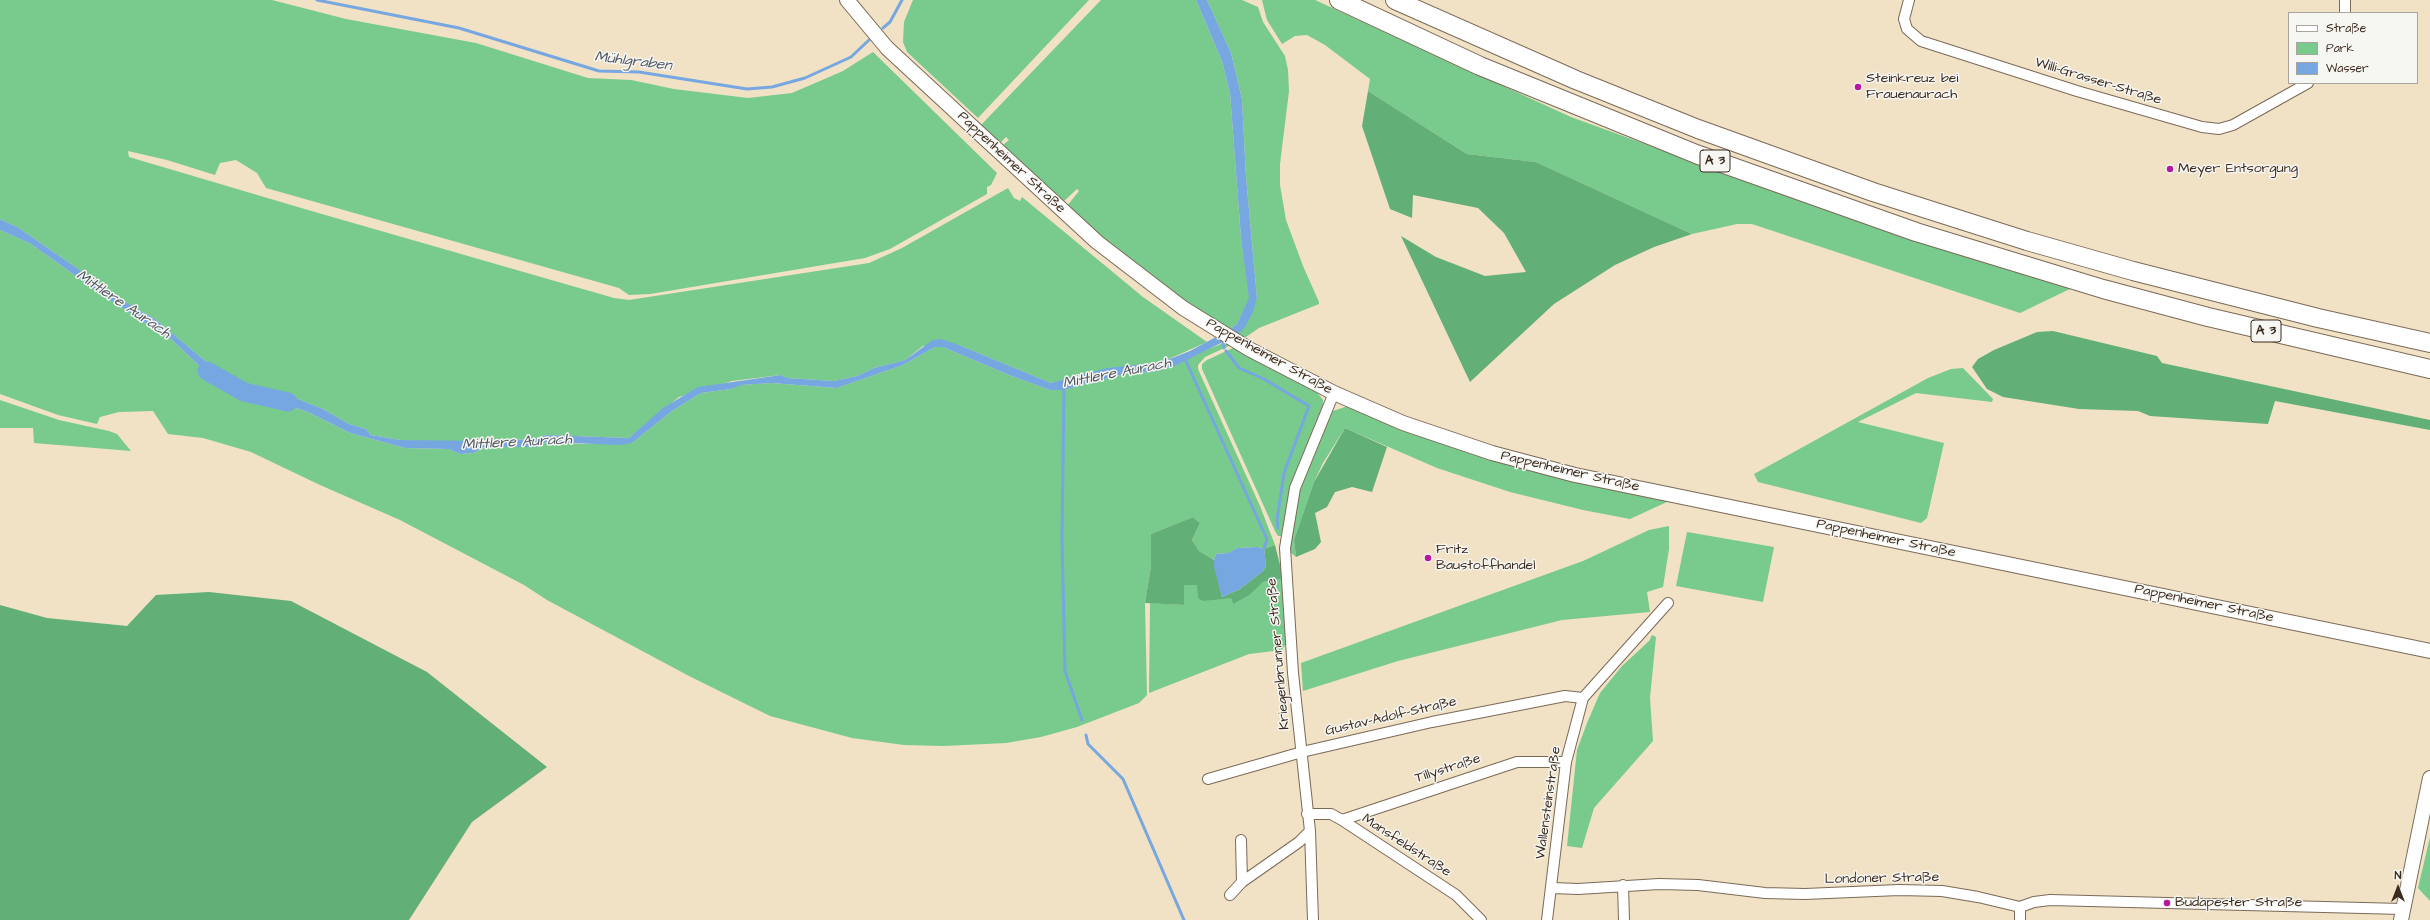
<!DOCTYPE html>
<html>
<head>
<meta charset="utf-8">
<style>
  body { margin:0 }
  #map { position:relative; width:2430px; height:920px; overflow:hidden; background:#f1e1c5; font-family:"Architects Daughter",sans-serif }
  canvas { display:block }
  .legend { position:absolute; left:2288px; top:12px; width:130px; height:72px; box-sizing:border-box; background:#f6f6f2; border:1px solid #aba49d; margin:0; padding:5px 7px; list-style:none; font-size:12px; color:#3b2a1e }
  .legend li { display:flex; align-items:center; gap:8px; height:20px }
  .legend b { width:20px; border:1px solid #aba49d }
  .north { position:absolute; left:2378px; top:868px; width:40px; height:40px; -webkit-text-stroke:3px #f6f6f2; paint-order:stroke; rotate:0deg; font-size:11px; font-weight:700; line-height:16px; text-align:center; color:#3b2a1e }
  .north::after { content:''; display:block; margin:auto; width:14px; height:18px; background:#3b2a1e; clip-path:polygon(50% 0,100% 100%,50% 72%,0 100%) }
</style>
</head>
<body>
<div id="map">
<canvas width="2430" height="920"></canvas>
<ul class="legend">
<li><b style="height:5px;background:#fff"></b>Straße</li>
<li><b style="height:11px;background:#78cb8d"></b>Park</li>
<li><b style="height:11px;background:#76a7e1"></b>Wasser</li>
</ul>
<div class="north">N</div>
</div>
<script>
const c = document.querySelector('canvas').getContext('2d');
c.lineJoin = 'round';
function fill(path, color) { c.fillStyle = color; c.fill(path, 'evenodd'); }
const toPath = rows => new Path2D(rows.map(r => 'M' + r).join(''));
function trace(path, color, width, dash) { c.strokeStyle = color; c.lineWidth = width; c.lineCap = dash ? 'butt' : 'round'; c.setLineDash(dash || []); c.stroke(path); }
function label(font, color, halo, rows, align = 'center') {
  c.font = font + ' "Architects Daughter",sans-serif'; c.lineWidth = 3; c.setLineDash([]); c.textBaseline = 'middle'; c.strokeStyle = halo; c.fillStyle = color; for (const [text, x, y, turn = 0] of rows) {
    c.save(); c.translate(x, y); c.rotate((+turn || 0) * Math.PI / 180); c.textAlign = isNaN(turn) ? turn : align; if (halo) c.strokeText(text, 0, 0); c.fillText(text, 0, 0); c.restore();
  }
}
fill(toPath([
  [0,0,272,0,346,19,476,43,588,78,631,80,674,89,748,98,792,93,843,71,873,52,997,173,991,185,987,187,987,194,890,249,865,258,650,294,629,295,619,288,266,188,257,173,236,160,220,163,215,175,167,160,128,151,129,157,308,210,614,298,629,300,869,263,902,248,1008,188,1014,198,1020,201,1022,197,1143,297,1207,342,1162,362,1136,365,1051,383,959,345,923,346,905,360,874,368,857,376,834,381,787,378,781,375,732,381,679,397,629,438,546,435,536,439,440,442,400,440,371,435,366,429,349,424,323,409,288,395,246,385,215,369,155,319,130,305,19,228,0,219],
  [913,0,1089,0,978,118,907,52,903,42,904,22],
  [1101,0,1196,0,1222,61,1230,93,1241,238,1250,298,1237,324,1229,330,1150,277,1068,211,1067,206,1079,191,1077,189,1063,202,1003,150,1003,145,1009,140,1006,137,1000,143,994,143,980,129,981,125],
  [1207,0,1242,0,1258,7,1263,22,1285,56,1288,70,1289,91,1280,164,1280,185,1286,220,1303,266,1319,302,1319,304,1259,328,1243,339,1237,335,1257,298,1246,177,1242,99,1231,53],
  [1262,0,1315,0,1571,117,1818,207,2008,269,2074,287,2020,313,1752,224,1737,224,1692,234,1536,162,1467,154,1368,91,1370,79,1325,45,1307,35,1295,36,1282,44,1267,20],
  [0,230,31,244,108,299,171,339,207,373,245,391,308,412,350,433,405,448,449,449,460,454,473,453,485,447,539,447,546,442,581,444,632,443,672,411,701,393,731,389,741,385,771,383,837,388,903,365,935,347,943,347,1009,375,1050,390,1064,390,1127,373,1152,372,1226,342,1231,345,1205,357,1198,365,1198,369,1260,506,1275,545,1264,549,1258,547,1237,548,1229,553,1216,554,1214,560,1199,551,1192,540,1200,523,1193,517,1151,534,1151,566,1145,603,1147,695,1139,703,1077,727,1041,737,1006,743,944,746,904,745,852,738,770,716,689,676,547,600,524,585,400,520,320,485,251,452,203,438,168,434,153,411,119,412,100,417,97,424,58,415,0,394],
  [1235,347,1316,391,1323,400,1323,410,1290,487,1281,536,1278,536,1275,531,1202,369,1202,364,1207,360],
  [1963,368,1993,399,1992,402,1916,393,1858,422,1944,443,1927,518,1921,523,1758,482,1754,474,1928,378,1951,369],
  [0,400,59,420,109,431,117,434,131,451,34,443,33,428,0,428],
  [1348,406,1669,501,1630,519,1583,510,1510,492,1437,468,1345,428,1323,463,1314,482,1294,540,1296,557,1291,553,1291,534,1298,495,1304,473,1333,411],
  [1669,526,1669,549,1663,587,1647,592,1650,612,1562,620,1398,661,1303,691,1301,663,1583,561,1649,530],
  [1687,532,1774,547,1763,602,1676,586],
  [1281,579,1288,640,1282,650,1249,654,1149,693,1150,603,1184,605,1184,585,1198,585,1198,597,1231,598,1233,603,1263,582],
  [1652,635,1656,637,1650,698,1653,741,1594,808,1582,848,1567,846,1577,750,1587,723,1600,693,1622,666,1649,641],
  [2430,837,2430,901,2418,888]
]), '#78cb8d');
fill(toPath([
  [1368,91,1467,154,1536,162,1692,234,1654,247,1615,265,1554,304,1470,382,1401,236,1436,257,1485,276,1526,272,1504,233,1478,208,1413,195,1412,218,1390,209,1362,126],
  [2053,331,2157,356,2162,363,2430,420,2430,430,2275,401,2268,424,2150,416,2138,411,2079,409,2003,397,1987,389,1972,367,1978,359,1994,350,2037,332],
  [1345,428,1387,447,1372,492,1352,487,1335,492,1327,507,1315,513,1321,542,1315,549,1296,557,1294,540,1314,482],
  [1193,517,1200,523,1192,540,1199,551,1214,560,1222,597,1240,589,1263,571,1266,566,1264,549,1275,545,1283,577,1281,579,1263,582,1249,595,1233,604,1231,598,1203,601,1198,598,1197,585,1184,585,1184,605,1145,603,1151,566,1151,534],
  [209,592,291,601,427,672,547,767,472,822,409,920,0,920,0,605,47,618,127,626,156,595]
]), '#62af78');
fill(toPath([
  [1196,0,1207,0,1231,53,1242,99,1246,177,1257,298,1253,312,1245,327,1237,335,1175,366,1152,372,1127,373,1064,390,1050,390,1009,375,943,347,935,347,903,365,837,388,771,383,742,385,731,389,701,393,672,411,632,443,620,445,546,442,539,447,485,447,473,453,460,454,449,449,405,448,350,433,308,412,245,391,207,373,171,339,108,299,31,244,0,230,0,219,19,228,130,305,155,319,215,369,246,385,288,395,323,409,349,424,366,429,371,435,400,440,482,441,536,439,546,435,629,438,663,408,698,387,781,375,787,378,834,381,857,376,874,368,905,360,933,340,941,339,959,345,1051,383,1107,368,1162,362,1190,351,1229,330,1237,324,1249,298,1241,238,1230,93,1222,61],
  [1258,547,1264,549,1265,556,1266,566,1263,571,1240,589,1222,597,1214,567,1214,560,1216,554,1229,553,1237,548]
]), '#76a7e1');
trace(toPath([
  [317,0,459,28,599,71,639,72,747,89,772,87,805,78,851,57,869,40],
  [883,28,890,22,902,0],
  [1223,343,1224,348],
  [1226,351,1239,368,1264,379,1309,406,1284,473,1277,520,1278,528],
  [1185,359,1267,539,1264,549],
  [1064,387,1062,539,1065,671,1082,720],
  [1086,735,1088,744,1123,779,1184,920]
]), '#76a7e1', 3);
trace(toPath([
  [207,371,244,392,288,402]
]), '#76a7e1', 19);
const street = toPath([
  [1909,0,1904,19,1907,29,1921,41,2077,91,2202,127,2219,129,2233,125,2308,83],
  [2345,13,2345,0],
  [1208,779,1302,752,1432,722,1565,696,1583,698],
  [1307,814,1331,814,1342,820,1456,895,1481,920],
  [1342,820,1517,762,1566,762],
  [1241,840,1242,882],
  [1623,885,1624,920],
  [1552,888,1578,889,1659,884,1698,885,1765,893,1805,894,1899,890,1942,891,1978,897,2020,907,2034,902,2050,900,2402,909],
  [1230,895,1242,882,1299,842,1310,831],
  [2020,907,2020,920],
  [1313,920,1310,831,1293,673,1285,548,1295,488,1334,393],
  [1547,920,1566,762,1583,698,1668,603]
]);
const secondary = toPath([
  [847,0,887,48,1097,242,1183,308,1249,349,1334,393,1403,423,1492,453,1575,475,2430,651],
  [2401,920,2430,778]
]);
const highway = toPath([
  [1339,0,1480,66,1696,154,1916,232,2103,289,2208,317,2430,369],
  [1395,0,1576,80,1698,129,1873,192,2027,241,2133,271,2318,318,2430,343]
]);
trace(street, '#7b6a58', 12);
trace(secondary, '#7b6a58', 16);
trace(highway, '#7b6a58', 20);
trace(street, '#fff', 10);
trace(secondary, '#fff', 14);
trace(highway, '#fff', 18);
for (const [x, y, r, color] of [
  [1858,87,4,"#b5179e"],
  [2170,169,4,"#b5179e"],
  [1428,558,4,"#b5179e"],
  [2167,903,4,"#b5179e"]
]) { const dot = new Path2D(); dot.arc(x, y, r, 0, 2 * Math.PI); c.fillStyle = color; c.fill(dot); trace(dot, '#f6f6f2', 1.5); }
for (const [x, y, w] of [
  [1715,161,30],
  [2266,331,30]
]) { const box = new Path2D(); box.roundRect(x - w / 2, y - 11, w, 22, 3); c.fillStyle = '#f6f6f2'; c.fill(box); trace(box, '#3b2a1e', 1); }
label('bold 13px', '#3b2a1e', null, [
  ["A 3",1715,161],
  ["A 3",2266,331]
]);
label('14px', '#3b2a1e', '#f6f6f2', [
  ["Steinkreuz bei",1866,79],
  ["Frauenaurach",1866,95],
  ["Meyer Entsorgung",2178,169],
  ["Fritz",1436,550],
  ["Baustoffhandel",1436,566],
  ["Budapester Straße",2175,903]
], 'left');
label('14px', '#3b2a1e', '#f6f6f2', [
  ["Willi-Grasser-Straße",2098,82,17],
  ["Pappenheimer Straße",1011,163,43],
  ["Pappenheimer Straße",1269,357,29],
  ["Pappenheimer Straße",1570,472,13],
  ["Pappenheimer Straße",1886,539,12],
  ["Pappenheimer Straße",2204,604,12],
  ["Kriegenbrunner Straße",1279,654,-95],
  ["Gustav-Adolf-Straße",1391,717,-13],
  ["Tillystraße",1448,769,-18],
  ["Wallensteinstraße",1549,803,-82],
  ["Mansfeldstraße",1406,846,33],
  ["Londoner Straße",1882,879,-1]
]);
label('italic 15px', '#505662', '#f6f6f2', [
  ["Mühlgraben",633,62,7],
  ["Mittlere Aurach",123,305,34],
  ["Mittlere Aurach",1117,374,-11],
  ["Mittlere Aurach",517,443,-3]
]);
</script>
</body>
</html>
